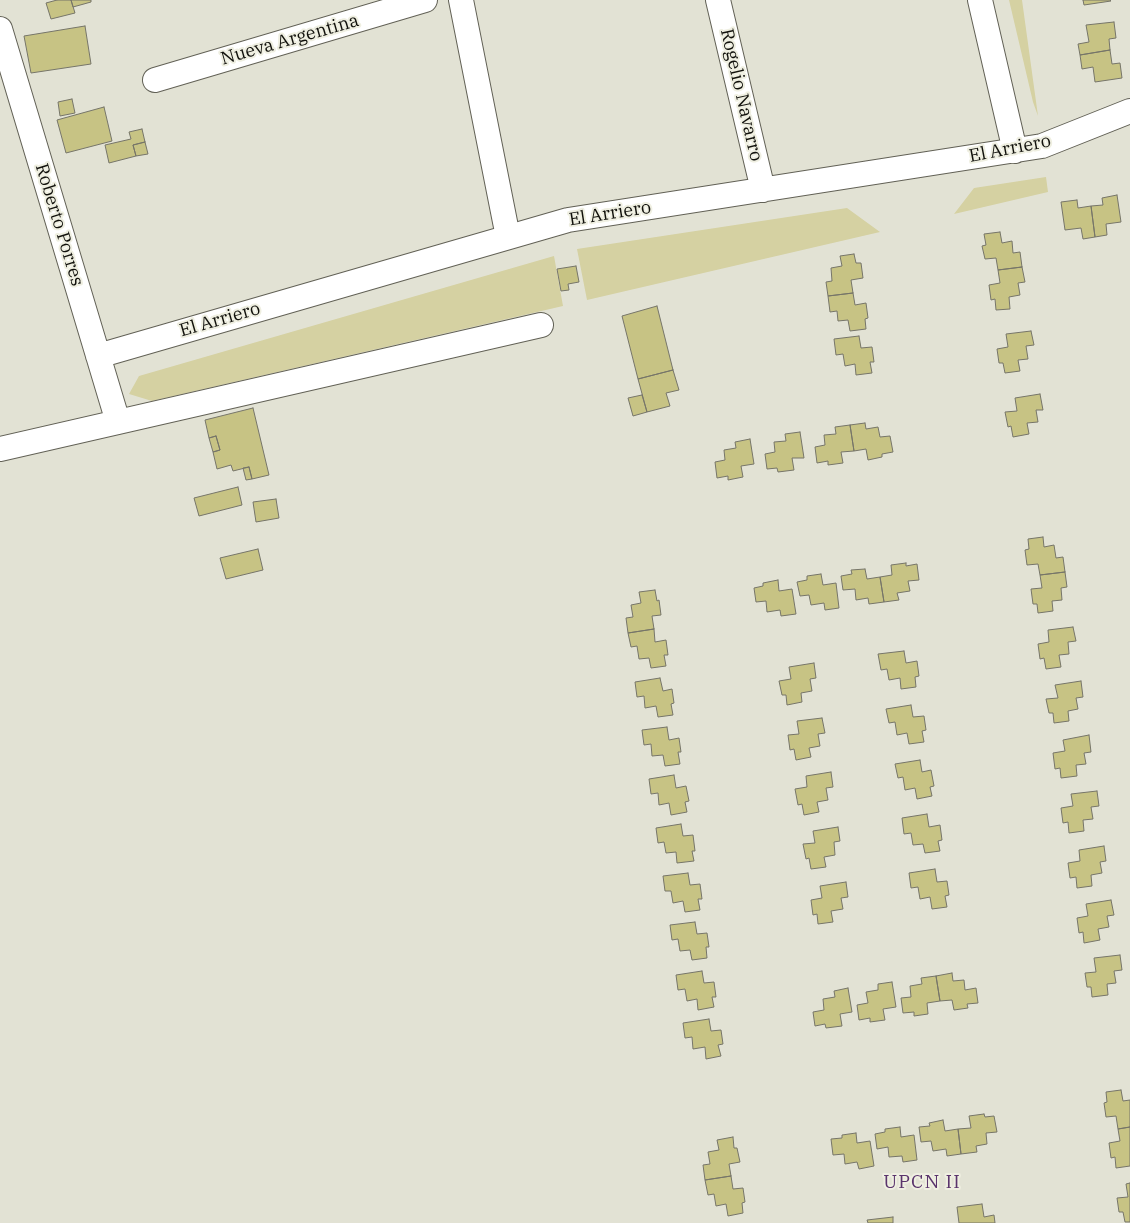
<!DOCTYPE html>
<html>
<head>
<meta charset="utf-8">
<style>
  body { margin:0 }
  canvas { display:block; background:#e2e2d4 }
</style>
</head>
<body>
<canvas width="1130" height="1223"></canvas>
<script>
const c = document.querySelector('canvas').getContext('2d');
c.lineJoin = 'round';
function fill(path, color) { c.fillStyle = color; c.fill(path, 'evenodd'); }
const toPath = rows => new Path2D(rows.map(r => 'M' + r).join(''));
function trace(path, color, width, dash) { c.strokeStyle = color; c.lineWidth = width; c.lineCap = dash ? 'butt' : 'round'; c.setLineDash(dash || []); c.stroke(path); }
function label(font, color, halo, rows, align = 'center') {
  c.font = font + ' "IBM Plex Serif",serif'; c.lineWidth = 4; c.setLineDash([]); c.textBaseline = 'middle'; c.strokeStyle = halo; c.fillStyle = color; for (const [text, x, y, turn = 0] of rows) {
    c.save(); c.translate(x, y); c.rotate((+turn || 0) * Math.PI / 180); c.textAlign = isNaN(turn) ? turn : align; if (halo) c.strokeText(text, 0, 0); c.fillText(text, 0, 0); c.restore();
  }
}
fill(toPath([
  [1009,0,1022,0,1038,116,1033,102],
  [1046,177,1048,192,954,214,974,188],
  [847,208,880,232,587,300,577,249],
  [554,256,563,306,152,401,129,394,139,376]
]), '#d5d1a2');
const building = toPath([
  [57,0,71,0,75,13,51,19,46,3,57,0],
  [71,0,91,0,91,2,73,7,71,0],
  [1083,0,1110,0,1111,1,1084,5,1083,0],
  [1114,22,1116,38,1109,39,1110,50,1080,55,1078,44,1089,42,1086,25,1114,22],
  [85,26,91,64,31,73,24,36,85,26],
  [1110,50,1112,64,1120,63,1122,78,1095,82,1093,67,1082,69,1080,55,1110,50],
  [72,99,75,113,60,116,58,102,72,99],
  [104,107,112,141,66,153,57,120,104,107],
  [142,129,145,142,133,145,136,156,109,163,105,145,131,139,129,132,142,129],
  [145,142,148,154,136,156,133,145,145,142],
  [1117,195,1121,222,1106,224,1107,235,1095,237,1091,206,1103,205,1102,198,1117,195],
  [1077,200,1078,208,1091,206,1095,237,1083,239,1081,228,1065,230,1061,202,1077,200],
  [1000,232,1002,243,1012,241,1013,253,1020,252,1022,267,998,270,996,258,985,259,982,246,986,245,984,234,1000,232],
  [854,254,856,263,861,263,863,278,851,280,853,293,828,296,826,282,832,281,831,268,842,266,840,256,854,254],
  [576,266,579,282,568,284,569,290,561,291,557,269,576,266],
  [1022,267,1025,282,1018,283,1020,295,1009,297,1010,309,996,310,995,299,991,300,989,285,1000,283,998,270,1022,267],
  [853,293,855,305,866,303,868,318,865,319,866,329,850,331,848,320,838,321,837,311,830,312,828,296,853,293],
  [657,306,673,370,638,379,622,316,657,306],
  [1031,331,1034,345,1026,346,1028,359,1018,360,1020,371,1005,373,1003,363,999,363,997,349,1008,347,1006,334,1031,331],
  [859,336,861,348,872,347,874,362,870,362,872,373,856,375,855,364,845,366,843,354,836,355,834,339,859,336],
  [673,370,679,390,666,393,670,406,647,412,638,379,673,370],
  [1040,394,1043,410,1036,410,1038,422,1027,423,1029,434,1013,437,1011,426,1008,427,1005,412,1017,411,1015,398,1040,394],
  [642,395,647,412,633,416,628,398,642,395],
  [253,408,269,475,252,479,249,467,233,471,231,465,217,469,213,452,220,450,216,436,209,438,205,420,253,408],
  [865,423,866,429,878,427,880,437,890,436,893,452,882,454,882,457,868,460,866,449,854,451,850,425,865,423],
  [850,425,854,451,841,452,843,463,828,465,828,461,817,463,815,447,825,445,824,435,836,434,835,427,850,425],
  [800,432,804,458,792,458,794,470,778,472,777,468,767,469,765,454,775,452,774,442,786,441,785,434,800,432],
  [216,436,220,450,213,452,209,438,216,436],
  [750,439,754,464,741,466,743,477,728,480,728,476,717,478,715,462,725,460,724,450,736,448,735,442,750,439],
  [249,467,252,479,246,480,243,468,249,467],
  [238,487,242,505,199,516,194,498,238,487],
  [276,499,279,518,256,522,253,502,276,499],
  [1043,537,1044,547,1054,545,1056,558,1063,557,1065,572,1040,575,1038,564,1027,565,1025,550,1029,549,1028,539,1043,537],
  [258,549,263,570,226,579,220,558,258,549],
  [906,563,906,566,917,564,919,580,908,581,910,591,897,593,899,600,884,602,880,577,892,575,891,565,906,563],
  [865,569,867,579,880,577,884,602,869,604,868,598,856,600,855,589,843,590,841,576,852,574,851,570,865,569],
  [1065,572,1067,587,1061,588,1062,600,1052,601,1053,611,1038,613,1037,604,1033,604,1031,589,1042,588,1040,575,1065,572],
  [821,574,823,585,836,583,839,608,825,610,824,603,811,605,809,595,800,596,797,582,807,580,807,576,821,574],
  [778,580,779,591,792,589,796,614,781,616,780,610,767,612,766,601,756,602,754,588,763,586,763,583,778,580],
  [655,590,657,601,659,600,661,615,652,616,654,629,628,633,626,618,633,617,631,605,641,603,639,592,655,590],
  [1073,627,1076,641,1068,642,1069,654,1059,655,1061,667,1046,669,1044,658,1040,659,1038,644,1049,642,1048,630,1073,627],
  [654,629,655,642,666,640,668,655,664,655,666,666,651,668,649,658,639,659,637,646,631,647,628,633,654,629],
  [904,651,906,663,917,661,919,676,915,677,916,687,901,689,900,678,889,680,887,669,881,670,878,654,904,651],
  [814,663,816,678,810,679,812,691,801,693,802,702,787,705,786,695,782,695,779,681,791,679,789,667,814,663],
  [660,678,663,691,672,689,674,703,671,704,673,715,658,717,656,706,645,708,644,696,637,697,635,682,660,678],
  [1081,681,1083,697,1076,698,1078,709,1068,711,1069,721,1054,723,1053,713,1049,713,1046,699,1058,698,1055,685,1081,681],
  [911,705,913,717,924,716,926,730,922,731,924,742,909,744,907,733,897,735,895,722,889,723,886,709,911,705],
  [822,718,825,733,818,734,820,746,809,748,811,757,796,760,794,749,790,750,788,735,799,734,797,721,822,718],
  [667,727,669,740,679,738,681,752,678,752,680,764,665,766,663,755,652,756,651,744,644,745,642,730,667,727],
  [1089,735,1091,752,1084,753,1086,764,1076,765,1077,776,1061,778,1060,768,1055,769,1053,753,1065,751,1063,740,1089,735],
  [920,760,922,772,931,770,934,786,930,787,932,796,917,799,915,788,905,790,903,777,898,778,895,764,920,760],
  [831,772,833,787,826,788,828,800,817,802,819,812,804,815,802,804,798,805,795,789,807,787,806,776,831,772],
  [674,775,676,788,686,786,689,801,685,802,687,812,671,815,669,803,659,805,658,793,651,794,649,779,674,775],
  [1097,791,1099,806,1091,807,1093,819,1083,820,1084,831,1069,833,1068,822,1063,823,1061,808,1073,806,1071,794,1097,791],
  [927,814,929,827,940,825,942,840,938,841,940,851,925,853,923,844,913,845,911,833,904,834,902,818,927,814],
  [681,824,683,836,693,835,695,851,692,851,694,861,677,863,676,852,666,853,664,842,658,843,656,828,681,824],
  [838,827,840,841,834,842,835,855,824,857,826,867,811,869,809,858,806,859,803,844,815,843,813,831,838,827],
  [1104,846,1106,861,1100,862,1102,873,1091,875,1092,886,1077,888,1076,877,1070,878,1068,863,1080,861,1079,850,1104,846],
  [935,869,937,882,947,881,949,895,945,896,947,907,932,909,930,897,920,899,918,887,911,888,909,873,935,869],
  [688,873,690,885,700,884,702,899,698,899,700,910,685,912,683,901,673,903,671,891,665,891,663,876,688,873],
  [846,882,848,897,841,898,843,909,831,911,833,922,818,924,817,914,813,915,811,900,822,898,820,886,846,882],
  [1111,900,1114,915,1107,916,1109,927,1098,929,1100,940,1084,943,1083,932,1079,933,1077,918,1088,916,1086,904,1111,900],
  [695,922,697,934,707,933,709,947,706,947,707,958,692,960,690,950,680,951,678,939,672,940,670,925,695,922],
  [1120,955,1122,970,1114,971,1116,983,1107,984,1108,995,1092,997,1091,987,1087,987,1085,973,1096,972,1094,958,1120,955],
  [702,971,704,983,714,982,716,997,712,997,714,1007,698,1010,697,999,687,1001,685,989,678,990,676,975,702,971],
  [952,973,953,981,964,980,965,990,976,988,978,1003,967,1004,968,1008,954,1010,952,1000,940,1001,936,976,952,973],
  [936,976,940,1001,927,1003,928,1014,914,1016,914,1012,903,1013,901,998,911,997,910,986,922,984,921,978,936,976],
  [892,982,896,1007,883,1009,885,1020,870,1022,870,1018,859,1020,857,1005,868,1003,866,992,878,990,878,984,892,982],
  [848,988,852,1012,840,1014,842,1026,826,1028,825,1024,815,1026,813,1012,824,1010,823,999,835,997,834,991,848,988],
  [709,1019,711,1031,721,1030,723,1044,718,1045,721,1056,706,1059,705,1047,693,1049,692,1037,685,1038,683,1023,709,1019],
  [1121,1090,1123,1101,1130,1100,1130,1127,1118,1129,1116,1116,1106,1117,1104,1103,1107,1102,1106,1092,1121,1090],
  [984,1114,985,1117,994,1116,997,1132,986,1133,987,1144,976,1146,977,1152,961,1154,958,1129,971,1128,969,1116,984,1114],
  [943,1120,945,1131,958,1129,961,1154,947,1156,946,1149,933,1151,931,1141,921,1142,919,1127,930,1126,929,1123,943,1120],
  [900,1127,901,1137,914,1135,917,1160,903,1162,902,1156,889,1157,888,1147,877,1149,875,1134,885,1132,885,1129,900,1127],
  [1130,1127,1130,1166,1116,1168,1115,1157,1111,1158,1109,1143,1120,1141,1118,1129,1130,1127],
  [856,1133,857,1143,870,1141,874,1166,859,1169,857,1162,845,1164,844,1154,833,1155,831,1139,842,1138,842,1135,856,1133],
  [733,1137,734,1148,737,1148,740,1162,729,1164,731,1176,705,1180,703,1165,710,1164,708,1152,719,1150,717,1140,733,1137],
  [731,1176,733,1189,743,1188,745,1202,742,1203,743,1213,728,1216,726,1204,716,1206,714,1194,708,1195,705,1180,731,1176],
  [1130,1183,1130,1222,1125,1222,1123,1212,1119,1212,1117,1198,1128,1197,1126,1184,1130,1183],
  [982,1204,984,1217,994,1215,995,1223,959,1223,957,1207,982,1204],
  [893,1217,893,1223,868,1223,867,1220,893,1217]
]);
fill(building, '#c7c384');
trace(building, '#767569', 1);
const street = toPath([
  [461,0,508,237],
  [718,0,763,190],
  [980,0,1015,151],
  [0,29,118,422],
  [155,80,425,0],
  [98,356,568,220,1042,146,1130,111],
  [0,449,541,325]
]);
trace(street, '#626156', 26);
trace(street, '#fff', 24);
label('18px', '#11110c', '#efefe1', [
  ["Nueva Argentina",290,40,-16],
  ["Rogelio Navarro",741,95,77],
  ["El Arriero",1010,149,-11],
  ["El Arriero",610,214,-9],
  ["Roberto Porres",59,225,73],
  ["El Arriero",220,320,-16]
]);
c.letterSpacing = '1px';
label('19px', '#5a346c', '#efefe1', [
  ["UPCN II",922,1183]
]);
c.letterSpacing = '0px';
</script>
</body>
</html>
